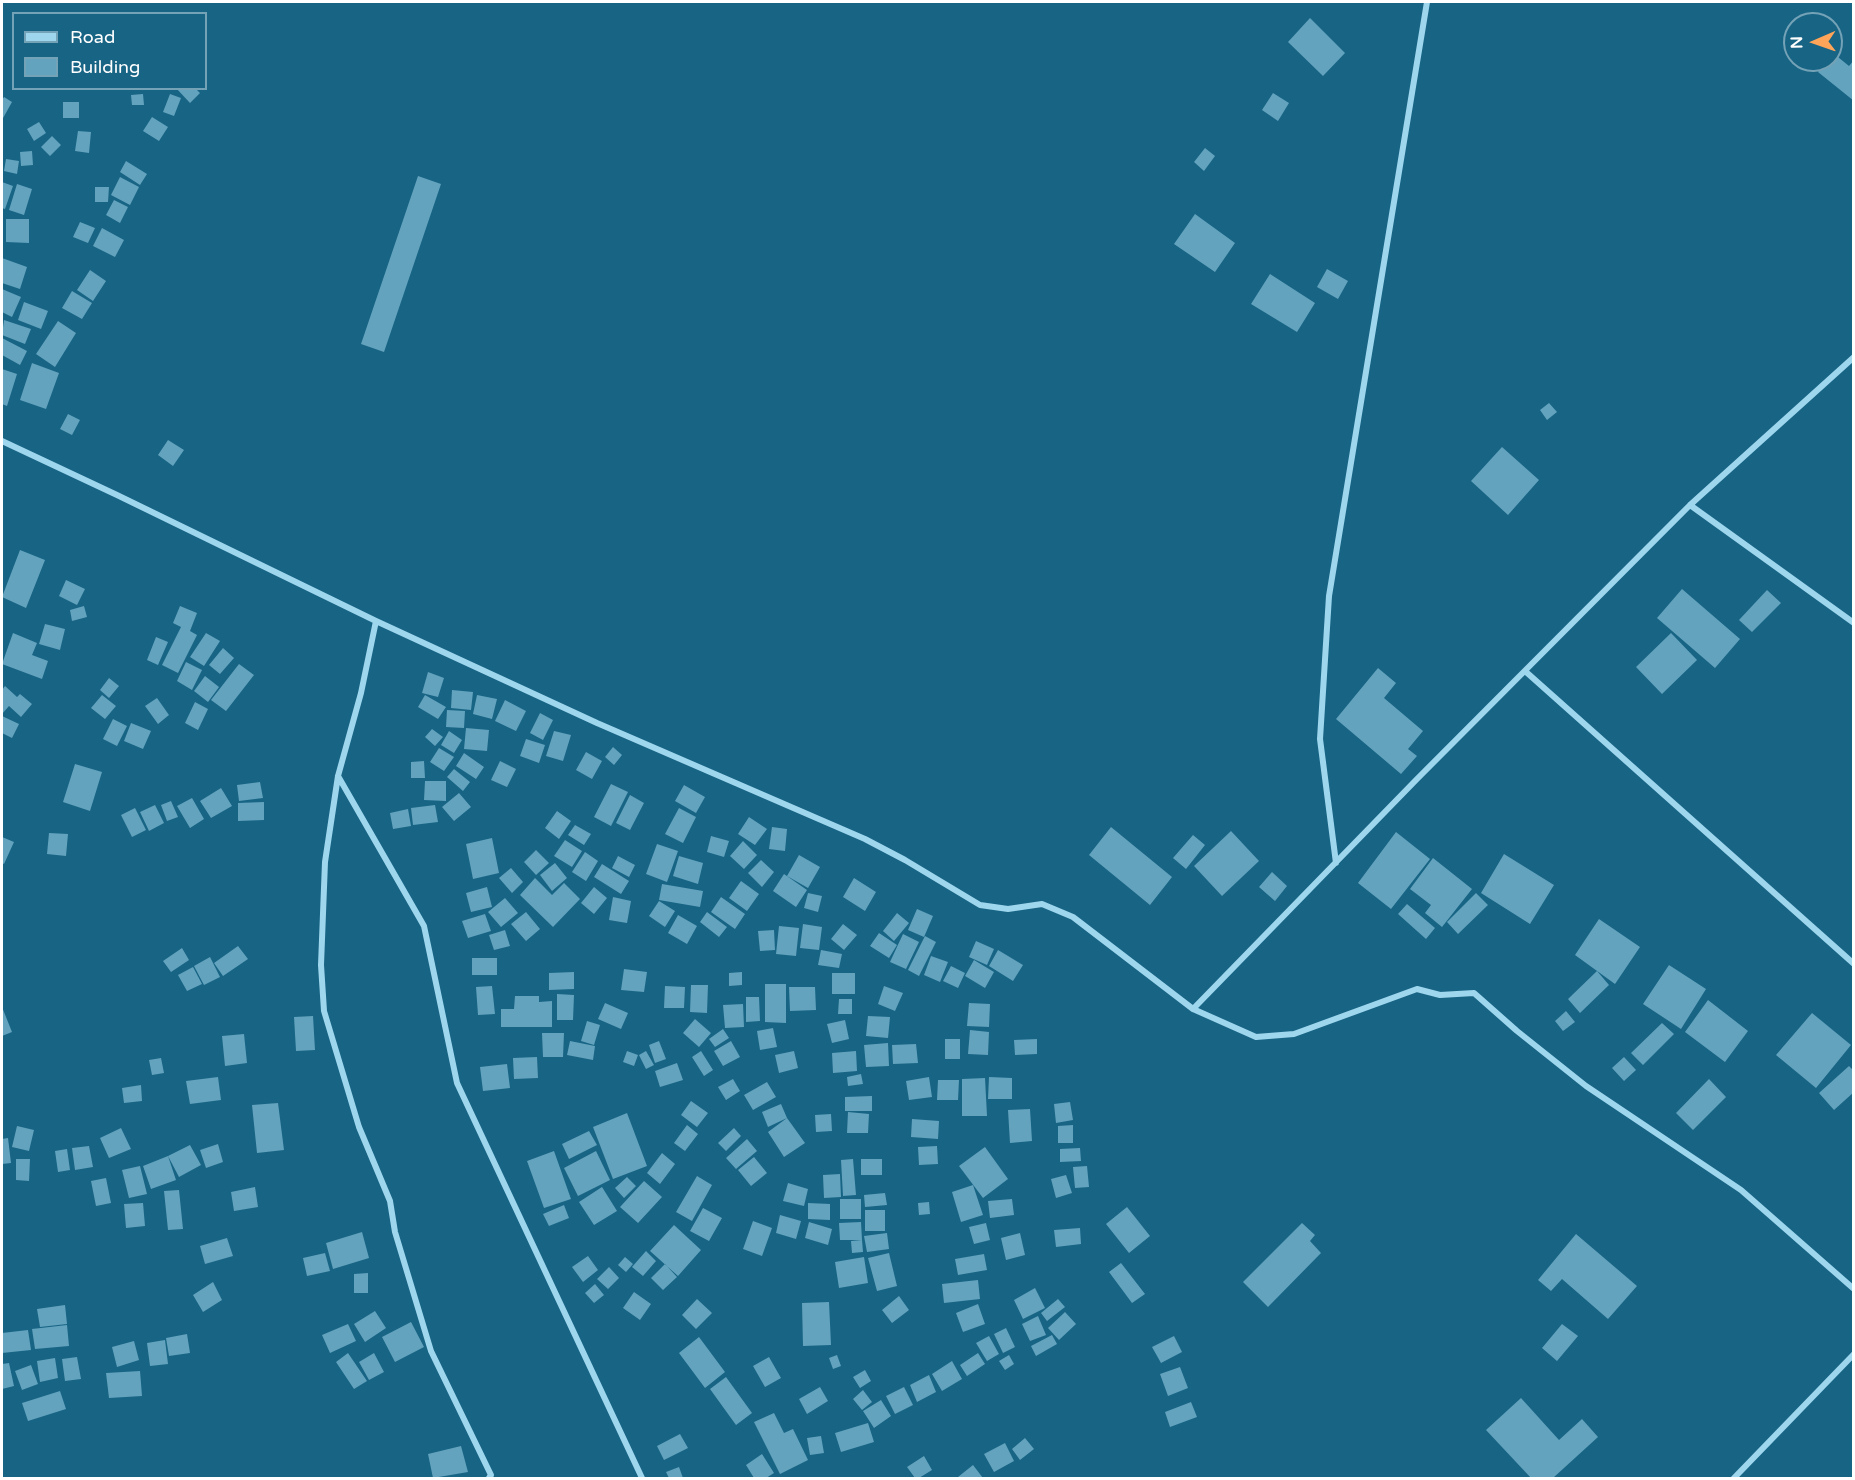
<!DOCTYPE html>
<html>
<head>
<meta charset="utf-8">
<style>
  body { margin:0 }
  #map { position:relative; width:1855px; height:1480px; overflow:hidden; background:#186485; font-family:"Varela Round",sans-serif }
  canvas { display:block }
  .frame { position:absolute; inset:0; border:3px solid #fff; pointer-events:none }
  .legend { position:absolute; left:12px; top:12px; width:195px; height:78px; box-sizing:border-box; background:#186485; border:2px solid #74a2b6; margin:0; padding:8px 10px; list-style:none; font-size:18px; color:#fff }
  .legend li { display:flex; align-items:center; gap:12px; height:30px }
  .legend b { width:30px; border:2px solid #74a2b6 }
  .north { position:absolute; left:1783px; top:12px; width:60px; height:60px; box-sizing:border-box; background:#186485; border:2px solid #74a2b6; border-radius:50%; rotate:268deg; font-size:16px; font-weight:700; line-height:24px; text-align:center; color:#fff }
  .north::after { content:''; display:block; margin:auto; width:21px; height:27px; background:#ffa559; clip-path:polygon(50% 0,100% 100%,50% 72%,0 100%) }
</style>
</head>
<body>
<div id="map">
<canvas width="1855" height="1480"></canvas>
<div class="frame"></div>
<ul class="legend">
<li><b style="height:8px;background:#9ed6ed"></b>Road</li>
<li><b style="height:16px;background:#63a3bd"></b>Building</li>
</ul>
<div class="north">N</div>
</div>
<script>
const c = document.querySelector('canvas').getContext('2d');
c.lineJoin = 'round';
function fill(path, color) { c.fillStyle = color; c.fill(path, 'evenodd'); }
const toPath = rows => new Path2D(rows.map(r => 'M' + r).join(''));
function trace(path, color, width, dash) { c.strokeStyle = color; c.lineWidth = width; c.lineCap = dash ? 'butt' : 'round'; c.setLineDash(dash || []); c.stroke(path); }
fill(toPath([
  [1310,18,1345,53,1323,76,1288,42],
  [1833,53,1849,66,1854,60,1854,101,1818,72,1827,60,1831,60],
  [176,88,195,88,200,93,190,103],
  [1273,93,1289,103,1278,121,1262,110],
  [143,94,144,105,132,105,131,95],
  [170,94,181,98,174,116,163,112],
  [4,97,12,102,2,120,2,100],
  [63,102,79,102,79,118,63,118],
  [152,117,168,127,159,141,143,131],
  [39,122,46,133,34,141,27,129],
  [78,131,91,132,89,153,75,151],
  [52,136,61,145,50,156,41,147],
  [1205,148,1215,156,1204,171,1194,162],
  [32,151,33,165,21,166,20,152],
  [6,159,19,161,17,174,4,171],
  [126,161,147,174,140,185,120,172],
  [418,176,441,184,384,352,361,344],
  [120,177,139,187,130,205,111,195],
  [2,182,13,186,5,209,2,208],
  [17,184,32,189,24,215,9,210],
  [95,187,109,187,108,202,95,202],
  [114,200,128,207,120,223,106,215],
  [1195,214,1235,243,1215,272,1174,244],
  [6,219,29,219,29,243,6,242],
  [80,222,95,228,88,243,73,237],
  [102,228,124,240,115,257,93,246],
  [2,258,27,267,20,289,2,283],
  [1327,269,1348,281,1338,299,1317,287],
  [90,270,106,281,93,301,77,290],
  [1270,274,1315,303,1297,332,1251,304],
  [2,289,21,297,12,317,2,312],
  [72,291,92,303,82,319,62,308],
  [24,302,48,311,41,329,18,320],
  [4,320,31,329,25,344,2,335],
  [58,321,76,333,55,367,36,354],
  [2,338,27,351,20,365,2,355],
  [32,363,59,373,46,409,20,400],
  [2,369,17,374,7,406,2,404],
  [1549,403,1557,412,1547,420,1540,410],
  [68,414,80,420,72,435,60,429],
  [168,440,184,450,173,466,158,455],
  [1502,447,1539,480,1508,515,1471,481],
  [20,550,45,560,26,608,2,597],
  [66,580,85,589,77,605,59,596],
  [1682,589,1740,639,1715,668,1657,618],
  [1767,590,1781,603,1752,632,1739,620],
  [84,606,87,617,72,621,70,610],
  [180,606,197,613,190,631,197,635,178,673,162,665,181,627,173,623],
  [45,624,65,629,60,650,39,644],
  [13,633,37,643,32,655,48,661,42,679,2,664],
  [206,633,220,641,204,666,190,657],
  [1671,633,1697,660,1662,694,1636,667],
  [156,637,168,642,158,665,147,660],
  [223,648,234,658,220,674,209,665],
  [186,662,202,670,192,690,177,681],
  [239,664,254,675,226,711,211,700],
  [1378,668,1396,683,1384,698,1423,731,1408,749,1417,756,1401,774,1336,719],
  [428,672,444,678,438,697,422,693],
  [205,676,219,687,208,702,194,691],
  [109,678,119,686,109,698,100,690],
  [5,686,17,697,20,694,32,704,21,717,9,706,2,714,2,690],
  [452,690,473,692,471,710,451,708],
  [102,695,116,706,105,719,91,708],
  [425,695,446,707,438,719,418,707],
  [477,695,497,699,492,719,473,714],
  [157,698,169,715,158,724,145,706],
  [505,700,526,711,516,731,495,721],
  [195,702,208,709,198,730,185,723],
  [447,710,465,711,464,728,446,727],
  [540,713,553,720,543,740,530,733],
  [2,716,19,724,12,738,2,733],
  [113,719,127,726,117,746,103,739],
  [131,723,151,731,143,749,124,741],
  [466,728,489,730,487,751,464,749],
  [432,729,443,737,435,746,425,737],
  [449,731,462,740,454,753,441,745],
  [554,731,571,735,563,761,546,756],
  [526,739,545,745,539,763,520,756],
  [613,747,622,755,614,765,605,757],
  [439,748,454,757,444,771,430,762],
  [586,752,602,761,592,779,576,770],
  [464,753,484,767,476,779,456,766],
  [424,761,425,778,411,778,411,762],
  [500,761,516,769,507,787,491,780],
  [75,764,102,772,90,811,63,802],
  [454,769,470,782,463,791,447,777],
  [425,781,446,781,446,801,424,800],
  [260,782,263,798,239,801,237,785],
  [611,784,628,792,611,826,594,817],
  [684,785,705,797,696,813,675,801],
  [221,788,232,806,211,818,200,801],
  [459,793,471,807,454,821,442,807],
  [630,795,644,803,630,830,616,823],
  [192,798,204,819,190,828,177,806],
  [171,801,178,817,167,821,161,805],
  [264,802,264,820,238,821,238,803],
  [155,805,164,823,149,831,140,812],
  [435,805,438,822,413,825,411,808],
  [135,808,146,830,132,837,121,815],
  [679,808,696,817,683,843,665,834],
  [408,809,411,826,393,829,390,813],
  [557,811,571,821,559,839,545,828],
  [749,817,767,829,755,845,738,834],
  [575,825,591,834,584,845,568,835],
  [772,827,787,829,785,851,769,849],
  [1111,827,1172,877,1150,905,1089,855],
  [1231,831,1259,861,1222,896,1194,866],
  [1396,832,1430,859,1391,909,1358,883],
  [49,833,68,834,66,856,47,854],
  [1193,835,1205,845,1186,869,1173,858],
  [711,836,729,841,724,857,707,852],
  [2,837,14,842,4,864,2,863],
  [492,838,499,873,473,879,466,844],
  [565,840,582,851,572,867,554,856],
  [743,841,757,855,744,869,730,856],
  [657,844,678,851,667,882,646,874],
  [536,850,549,863,536,875,524,862],
  [585,852,598,861,586,881,572,872],
  [1504,854,1554,885,1530,924,1481,893],
  [799,855,820,867,808,888,787,876],
  [618,856,635,865,629,877,612,868],
  [679,856,703,863,698,884,673,876],
  [1433,858,1472,889,1442,927,1425,913,1431,905,1410,889],
  [761,860,774,872,762,887,748,873],
  [555,863,567,878,552,891,540,875],
  [602,864,629,881,621,894,594,877],
  [511,868,523,882,512,893,499,878],
  [1272,872,1287,886,1275,901,1259,887],
  [784,874,807,890,796,907,773,891],
  [535,878,552,895,564,883,580,899,553,927,520,895],
  [854,878,876,892,865,911,843,897],
  [741,881,759,894,747,911,729,898],
  [662,884,703,891,700,907,659,900],
  [487,887,492,907,471,912,466,893],
  [594,887,607,898,594,914,581,903],
  [808,893,822,896,818,912,804,908],
  [1476,893,1488,905,1458,934,1447,922],
  [613,897,631,901,627,923,609,920],
  [721,897,745,914,735,929,711,912],
  [505,898,518,913,501,927,488,912],
  [659,901,675,911,665,927,649,916],
  [1407,904,1435,928,1426,939,1398,914],
  [917,909,933,916,924,937,908,930],
  [526,912,540,929,526,941,511,924],
  [707,912,727,927,719,937,700,922],
  [897,913,909,923,894,941,883,931],
  [485,914,491,931,468,938,462,921],
  [678,915,697,926,687,944,668,933],
  [1599,919,1640,947,1615,984,1575,955],
  [803,924,822,927,819,950,800,948],
  [843,924,857,935,844,950,831,939],
  [779,926,799,928,796,956,776,954],
  [505,930,510,946,494,950,489,935],
  [774,930,775,950,760,951,758,931],
  [879,933,897,945,889,958,870,946],
  [903,934,919,942,906,969,890,962],
  [925,936,936,942,919,976,908,970],
  [976,941,994,949,987,965,969,957],
  [238,946,248,959,223,976,214,963],
  [182,948,189,960,171,972,163,961],
  [821,950,842,954,839,968,818,965],
  [998,950,1023,965,1013,981,989,966],
  [931,956,948,962,940,982,924,975],
  [210,957,220,977,204,985,194,966],
  [472,958,497,958,497,975,472,975],
  [974,960,994,972,985,988,965,976],
  [1669,965,1706,989,1681,1029,1643,1004],
  [951,966,965,973,958,988,943,981],
  [193,967,202,984,187,991,178,975],
  [624,969,647,972,644,992,621,990],
  [1597,971,1609,985,1580,1013,1568,999],
  [574,972,574,989,549,990,549,973],
  [742,972,742,985,729,986,729,973],
  [832,973,855,973,855,994,832,994],
  [765,984,786,984,786,1023,765,1022],
  [691,985,708,985,707,1013,690,1012],
  [492,986,495,1014,478,1015,476,987],
  [665,986,685,987,684,1008,664,1008],
  [884,986,903,993,895,1011,878,1004],
  [789,987,815,987,816,1010,790,1011],
  [557,994,574,995,573,1020,557,1020],
  [515,996,539,996,539,1002,552,1001,552,1027,501,1027,501,1009,514,1009],
  [746,997,759,997,760,1021,746,1022],
  [839,999,852,999,852,1014,838,1014],
  [1708,1000,1748,1031,1725,1062,1685,1032],
  [605,1003,628,1013,621,1029,598,1019],
  [969,1003,990,1004,989,1027,967,1026],
  [743,1004,744,1027,725,1028,723,1005],
  [2,1007,12,1032,2,1036],
  [1566,1011,1575,1022,1563,1031,1555,1021],
  [1812,1013,1851,1045,1816,1088,1776,1055],
  [313,1016,315,1050,296,1051,294,1017],
  [868,1016,890,1017,888,1038,866,1036],
  [695,1019,711,1033,699,1047,683,1033],
  [845,1020,849,1039,832,1043,827,1024],
  [587,1021,600,1025,594,1045,581,1041],
  [1662,1023,1674,1034,1643,1065,1631,1053],
  [773,1028,777,1047,760,1050,757,1031],
  [723,1029,729,1038,715,1047,709,1039],
  [970,1030,989,1032,988,1055,968,1054],
  [542,1033,564,1033,563,1057,543,1057],
  [244,1034,247,1063,225,1066,222,1036],
  [945,1039,960,1039,960,1059,945,1059],
  [1037,1039,1037,1054,1015,1055,1014,1040],
  [570,1041,595,1046,593,1060,567,1055],
  [659,1041,666,1059,655,1063,649,1045],
  [731,1041,740,1057,723,1066,714,1051],
  [888,1043,889,1066,866,1067,864,1045],
  [916,1044,918,1063,893,1064,892,1045],
  [627,1051,638,1055,634,1066,623,1062],
  [646,1051,654,1065,646,1069,639,1055],
  [701,1051,713,1070,704,1076,692,1057],
  [794,1051,798,1068,779,1073,775,1055],
  [856,1051,857,1071,833,1073,832,1053],
  [537,1057,538,1078,514,1079,513,1058],
  [1624,1057,1636,1070,1624,1081,1612,1068],
  [161,1058,164,1073,152,1075,149,1060],
  [677,1063,683,1080,660,1087,655,1071],
  [507,1064,510,1088,483,1091,480,1067],
  [1849,1066,1854,1071,1854,1092,1834,1110,1819,1093],
  [861,1074,863,1084,848,1086,847,1077],
  [218,1077,221,1100,190,1104,186,1081],
  [929,1077,932,1097,909,1100,906,1081],
  [989,1077,1012,1078,1012,1099,988,1099],
  [985,1078,987,1116,962,1116,962,1079],
  [733,1079,740,1091,726,1100,718,1087],
  [1709,1079,1726,1097,1693,1130,1676,1113],
  [938,1080,959,1080,958,1100,937,1100],
  [767,1082,776,1097,753,1110,744,1095],
  [141,1085,142,1101,124,1103,122,1088],
  [872,1096,872,1111,845,1111,845,1097],
  [691,1101,708,1113,697,1127,681,1115],
  [1070,1102,1073,1120,1056,1123,1054,1104],
  [278,1103,284,1150,257,1153,252,1105],
  [781,1104,787,1118,768,1127,762,1112],
  [1030,1109,1032,1141,1010,1143,1008,1110],
  [848,1112,869,1114,868,1133,847,1133],
  [627,1113,647,1166,613,1179,593,1127],
  [831,1114,832,1131,816,1132,815,1115],
  [787,1118,805,1143,784,1157,768,1132],
  [912,1119,939,1121,938,1139,911,1137],
  [687,1125,698,1134,685,1151,674,1143],
  [1073,1125,1073,1143,1058,1143,1058,1126],
  [17,1126,34,1130,29,1151,12,1147],
  [121,1128,131,1149,109,1158,100,1138],
  [734,1128,741,1136,726,1151,718,1143],
  [589,1131,597,1145,569,1159,562,1144],
  [8,1138,11,1163,2,1164,2,1139],
  [747,1139,757,1151,736,1169,726,1158],
  [218,1144,223,1162,206,1168,200,1150],
  [190,1145,201,1165,179,1177,168,1156,176,1180,151,1189,143,1166,168,1156],
  [89,1146,93,1167,75,1170,72,1148],
  [937,1146,938,1164,919,1165,918,1147],
  [985,1147,1008,1179,983,1198,959,1166],
  [1080,1148,1081,1161,1060,1162,1060,1149],
  [67,1149,70,1170,58,1172,55,1151],
  [554,1151,571,1199,544,1208,527,1161],
  [596,1151,610,1180,578,1196,564,1168],
  [662,1153,675,1164,660,1184,647,1173],
  [754,1157,767,1173,751,1186,738,1170],
  [16,1159,30,1159,29,1181,16,1180],
  [853,1159,856,1195,843,1196,841,1160],
  [861,1159,882,1159,882,1175,861,1175],
  [140,1166,147,1194,129,1198,122,1170],
  [1087,1166,1089,1187,1075,1188,1073,1167],
  [840,1174,841,1197,824,1198,823,1175],
  [1066,1175,1072,1193,1056,1198,1051,1179],
  [697,1176,712,1185,692,1221,676,1212],
  [627,1177,636,1186,624,1198,615,1188],
  [106,1178,111,1203,96,1206,91,1181],
  [644,1181,662,1197,638,1223,620,1207],
  [788,1183,808,1189,804,1206,783,1201],
  [973,1185,983,1215,961,1222,952,1192],
  [255,1187,258,1207,234,1211,231,1192],
  [602,1187,617,1211,594,1225,579,1202],
  [179,1190,183,1229,168,1230,164,1191],
  [885,1193,887,1205,865,1207,864,1195],
  [840,1199,861,1199,861,1219,840,1219],
  [1012,1199,1014,1215,990,1218,988,1201],
  [929,1202,930,1214,919,1215,918,1203],
  [143,1203,145,1226,126,1228,124,1204],
  [808,1203,830,1204,830,1220,808,1219],
  [564,1205,569,1218,549,1226,543,1214],
  [1127,1207,1150,1236,1129,1253,1106,1224],
  [703,1208,722,1218,709,1241,690,1231],
  [865,1210,885,1210,885,1231,865,1231],
  [780,1215,801,1221,796,1239,776,1233],
  [753,1221,772,1228,762,1256,743,1249],
  [809,1222,832,1229,828,1245,805,1238],
  [861,1222,862,1240,840,1240,839,1223],
  [986,1223,990,1240,974,1244,969,1227],
  [1302,1223,1315,1235,1310,1241,1321,1253,1268,1307,1243,1282],
  [674,1225,701,1250,678,1276,650,1251],
  [1080,1228,1081,1244,1056,1247,1054,1230],
  [362,1232,369,1258,333,1269,326,1243],
  [887,1233,889,1249,867,1252,864,1236],
  [1020,1233,1025,1255,1006,1260,1001,1238],
  [1576,1234,1637,1286,1608,1319,1562,1279,1551,1291,1538,1280],
  [227,1238,233,1256,205,1264,200,1246],
  [862,1240,863,1252,852,1253,851,1241],
  [646,1251,656,1261,643,1276,632,1267],
  [325,1253,330,1271,307,1276,303,1258],
  [889,1253,897,1286,877,1291,868,1258],
  [984,1254,987,1270,958,1275,955,1259],
  [588,1256,598,1270,583,1282,572,1267],
  [625,1257,633,1264,626,1272,618,1265],
  [864,1257,868,1283,839,1288,835,1262],
  [1121,1263,1145,1294,1132,1303,1109,1272],
  [665,1264,677,1277,663,1290,651,1278],
  [609,1267,619,1278,608,1289,597,1279],
  [368,1273,368,1293,354,1293,354,1274],
  [978,1280,980,1299,944,1303,942,1284],
  [213,1282,222,1300,203,1312,193,1295],
  [595,1284,604,1295,594,1303,585,1293],
  [1035,1288,1045,1308,1023,1319,1014,1300],
  [634,1292,651,1304,640,1320,623,1308],
  [899,1296,909,1310,892,1323,882,1310],
  [697,1299,712,1313,696,1329,682,1315],
  [1058,1299,1065,1307,1047,1321,1041,1313],
  [829,1302,831,1345,803,1346,802,1303],
  [978,1304,985,1324,963,1332,956,1313],
  [65,1305,67,1324,40,1327,37,1309],
  [375,1311,386,1328,365,1342,354,1324],
  [1065,1312,1076,1324,1059,1340,1048,1328],
  [1038,1316,1046,1335,1030,1341,1022,1324],
  [411,1322,424,1347,395,1362,382,1337],
  [348,1324,356,1341,330,1353,322,1335],
  [1562,1324,1578,1336,1557,1361,1542,1348],
  [67,1325,69,1346,35,1349,32,1329],
  [1006,1328,1015,1347,1003,1353,994,1334],
  [28,1330,31,1350,2,1353,2,1333],
  [187,1334,190,1353,169,1356,166,1338],
  [1052,1335,1057,1344,1036,1356,1031,1346],
  [989,1336,999,1354,987,1361,976,1343],
  [1174,1336,1182,1352,1161,1363,1152,1347],
  [699,1337,725,1372,705,1388,679,1353],
  [165,1340,168,1364,150,1366,147,1343],
  [134,1341,139,1360,117,1367,112,1347],
  [348,1353,367,1381,354,1389,336,1362],
  [374,1353,384,1372,369,1380,359,1362],
  [978,1353,985,1364,967,1376,960,1365],
  [837,1355,841,1366,833,1369,829,1358],
  [1009,1355,1014,1364,1005,1370,999,1361],
  [77,1357,81,1379,65,1381,62,1359],
  [769,1357,781,1378,765,1387,753,1366],
  [55,1358,58,1378,40,1382,37,1361],
  [952,1361,962,1379,942,1391,932,1374],
  [9,1363,14,1386,2,1389,2,1364],
  [31,1365,38,1384,22,1390,15,1371],
  [1180,1367,1188,1388,1168,1396,1160,1374],
  [865,1370,871,1381,860,1388,853,1377],
  [140,1371,142,1396,109,1398,106,1373],
  [929,1375,936,1392,917,1402,910,1385],
  [726,1377,752,1413,736,1425,710,1389],
  [820,1387,828,1401,807,1414,799,1399],
  [904,1387,913,1405,895,1414,886,1396],
  [863,1390,872,1402,862,1410,853,1399],
  [60,1391,66,1409,28,1421,22,1403],
  [1521,1398,1559,1440,1582,1419,1598,1437,1553,1478,1531,1478,1486,1430],
  [881,1400,891,1416,874,1428,863,1411],
  [1191,1402,1197,1417,1170,1427,1165,1412],
  [774,1413,784,1433,793,1429,808,1460,780,1474,754,1422],
  [868,1423,874,1442,841,1452,835,1433],
  [680,1434,688,1448,664,1460,657,1446],
  [821,1436,824,1453,810,1455,807,1438],
  [1025,1438,1034,1449,1020,1460,1012,1449],
  [1005,1443,1014,1461,994,1472,984,1454],
  [461,1446,468,1472,433,1478,428,1454],
  [762,1454,774,1473,766,1478,754,1478,746,1465],
  [924,1456,932,1470,919,1478,915,1478,907,1467],
  [973,1465,983,1478,959,1478,958,1477],
  [679,1467,683,1478,669,1478,666,1472]
]), '#63a3bd');
trace(toPath([
  [2,441,117,495,376,621,597,723,865,839,905,860,980,905,1008,909,1042,904,1073,917,1193,1009,1256,1037,1294,1034,1417,989,1440,995,1474,993,1517,1031,1586,1086,1741,1190,1854,1289],
  [1690,505,1854,623],
  [376,621,361,693,338,776,325,862,321,965,324,1011,359,1127,390,1201,395,1232,431,1351,491,1475,489,1478],
  [1525,671,1854,964],
  [338,776,424,926,457,1083,642,1478],
  [1336,863,1320,739,1329,596,1427,2],
  [1193,1009,1417,779,1690,505,1854,357],
  [1734,1478,1854,1354]
]), '#9ed6ed', 6);
</script>
</body>
</html>
